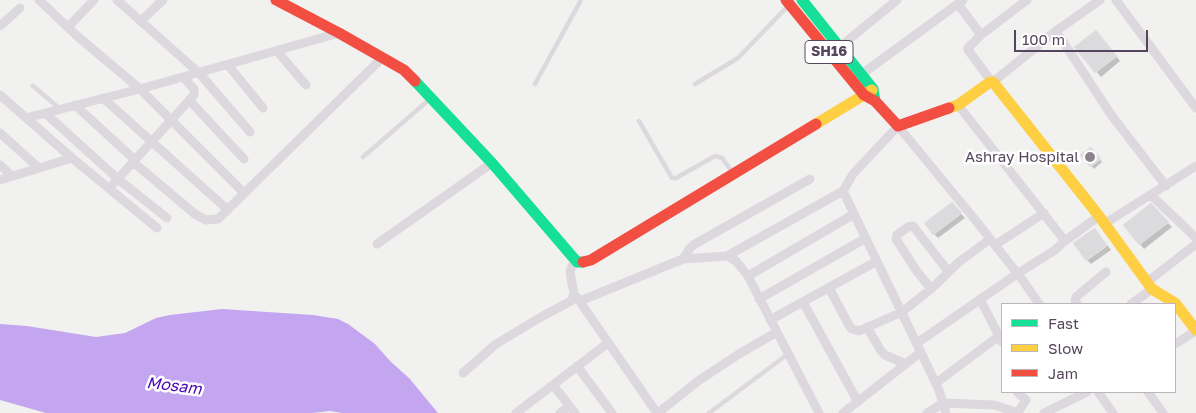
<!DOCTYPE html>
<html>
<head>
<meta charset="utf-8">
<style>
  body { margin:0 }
  #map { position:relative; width:1196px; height:413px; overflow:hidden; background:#f1f1f0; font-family:"Golos Text",sans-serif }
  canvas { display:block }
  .legend { position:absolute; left:1001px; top:303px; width:175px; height:90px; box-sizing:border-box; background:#fff; border:1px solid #bbb5be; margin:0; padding:6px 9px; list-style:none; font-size:15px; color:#56465d }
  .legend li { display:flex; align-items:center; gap:10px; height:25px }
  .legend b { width:25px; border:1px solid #bbb5be }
  .scale { position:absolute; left:1014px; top:30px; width:134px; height:22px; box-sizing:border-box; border:2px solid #56465d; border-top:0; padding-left:6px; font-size:15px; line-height:18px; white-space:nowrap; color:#56465d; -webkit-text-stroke:4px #fff; paint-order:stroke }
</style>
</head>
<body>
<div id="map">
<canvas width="1196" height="413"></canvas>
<ul class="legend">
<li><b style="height:6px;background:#16e098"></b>Fast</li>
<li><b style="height:6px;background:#ffcf43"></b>Slow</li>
<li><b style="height:6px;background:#f24e42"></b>Jam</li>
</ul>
<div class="scale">100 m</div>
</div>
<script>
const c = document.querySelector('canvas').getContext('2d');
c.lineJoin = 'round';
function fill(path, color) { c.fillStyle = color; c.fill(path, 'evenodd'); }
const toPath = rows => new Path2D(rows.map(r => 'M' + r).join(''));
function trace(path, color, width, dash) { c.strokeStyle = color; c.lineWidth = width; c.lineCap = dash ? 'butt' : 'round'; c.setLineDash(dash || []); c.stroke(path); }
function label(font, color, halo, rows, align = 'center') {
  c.font = font + ' "Golos Text",sans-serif'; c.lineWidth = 5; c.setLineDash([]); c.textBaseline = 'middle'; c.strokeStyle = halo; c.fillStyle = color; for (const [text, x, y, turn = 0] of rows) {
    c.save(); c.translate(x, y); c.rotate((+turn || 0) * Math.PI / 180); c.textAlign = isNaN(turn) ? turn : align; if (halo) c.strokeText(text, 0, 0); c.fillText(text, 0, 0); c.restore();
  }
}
fill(toPath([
  [222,309,313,315,338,319,348,324,375,344,391,362,409,378,438,413,342,413,330,411,312,413,46,413,0,400,0,324,27,326,96,337,125,333,156,318,170,315]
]), '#c4a6f0');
fill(toPath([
  [1100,36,1120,61,1101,77,1076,47],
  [1093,151,1102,162,1094,169,1082,155],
  [1150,205,1172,227,1144,249,1124,225],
  [956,208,965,218,938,238,934,234],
  [1095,229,1111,250,1091,264,1087,260]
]), '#0003');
const building = toPath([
  [1096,30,1117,56,1095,73,1074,47,1096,30],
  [1091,147,1101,159,1090,167,1080,155,1091,147],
  [952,202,962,213,933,235,924,223,952,202],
  [1151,203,1169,222,1139,245,1123,225,1151,203],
  [1095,228,1107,246,1086,261,1073,243,1095,228]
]);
fill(building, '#dbdadc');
trace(building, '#e3e2e3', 1);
trace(toPath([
  [535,84,581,0],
  [695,84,738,58,789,5],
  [33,86,59,108],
  [639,121,672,178,676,178,715,156,722,158,733,173],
  [363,157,431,98],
  [709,413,788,354]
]), '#dcd8dd', 4.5);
trace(toPath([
  [39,0,76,35,140,89,243,192],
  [117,0,199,73,250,132],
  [1116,0,1196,108],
  [958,4,981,35,968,48,968,50,992,82],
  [141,21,163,0],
  [0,26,20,8],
  [68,27,94,0],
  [1056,31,1112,116,1166,186],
  [981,35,1027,0],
  [841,46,897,0],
  [277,51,306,85],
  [228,65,263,108],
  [862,74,963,0],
  [993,82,1056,31,1100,0],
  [0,95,72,158,157,228],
  [103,98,228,210],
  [189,100,244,159],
  [75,105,135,160],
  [958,105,1065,241,1099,216],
  [45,113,118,179,167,218],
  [26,118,140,89,339,33],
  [0,133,39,168],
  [133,162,195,214,206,220,218,219,382,58],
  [0,165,12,176],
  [0,180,72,158],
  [114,183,194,95,194,89,183,77],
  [843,191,939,390,946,413],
  [1151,195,1196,238],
  [1104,224,1196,166],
  [377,244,492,163],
  [995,245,1044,213],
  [727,256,843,191,853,174,898,126,977,222,1024,282,1039,304],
  [683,259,690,248,695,244,810,179],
  [748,276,854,214],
  [1147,282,1196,244],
  [829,288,850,327,852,329,859,331,902,312,931,289,959,262,990,239],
  [931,289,916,270,896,239,897,235,908,227,913,226,948,271],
  [576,296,657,413],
  [759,299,866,238],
  [980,299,1002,342],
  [580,301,683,259,727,256,736,261,748,276,819,413],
  [803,302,858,402],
  [1077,304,1075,301,1076,297,1106,272],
  [1131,304,1152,289],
  [770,320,877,261],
  [867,327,881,351,885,355,906,364],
  [917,343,1017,274,1055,250,1065,241],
  [1175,344,1196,331],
  [577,366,612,413],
  [463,373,496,344,541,317,571,301,574,294,570,272,572,266,577,262],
  [936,383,999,336],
  [553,385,575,413],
  [1017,392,1026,400,1018,412],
  [1098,392,1113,413],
  [1148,392,1163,413],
  [516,413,608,343],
  [560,413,569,406],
  [658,413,698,381,739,354,777,332],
  [843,413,921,352],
  [927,413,943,403,994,405,1019,413],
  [1044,413,1087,392]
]), '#dcd8dd', 9);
trace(toPath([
  [802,0,873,89,875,101],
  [415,81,492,163,577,262,583,262]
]), '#16e098', 11);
trace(toPath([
  [949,108,958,105,990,82,993,82,1099,216,1152,289,1175,303,1196,330],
  [816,124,872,90]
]), '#ffcf43', 11);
trace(toPath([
  [276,0,339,33,404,70,415,81],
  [786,0,864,95,875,101,898,126,949,108],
  [583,262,591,260,816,124]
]), '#f24e42', 11);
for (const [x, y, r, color] of [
  [1090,157,6,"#8c8290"]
]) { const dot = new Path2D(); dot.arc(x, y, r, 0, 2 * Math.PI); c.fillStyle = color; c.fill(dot); trace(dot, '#fff', 2); }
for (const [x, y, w] of [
  [829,52,48]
]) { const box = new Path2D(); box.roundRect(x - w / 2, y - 11.5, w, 23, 4); c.fillStyle = '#fff'; c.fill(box); trace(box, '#56465d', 1); }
label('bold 14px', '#56465d', null, [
  ["SH16",829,52]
]);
label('15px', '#56465d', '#fff', [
  ["Ashray Hospital",1079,157]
], 'right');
label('italic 16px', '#4c05b1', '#fff', [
  ["Mosam",174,386,7]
]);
</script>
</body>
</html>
